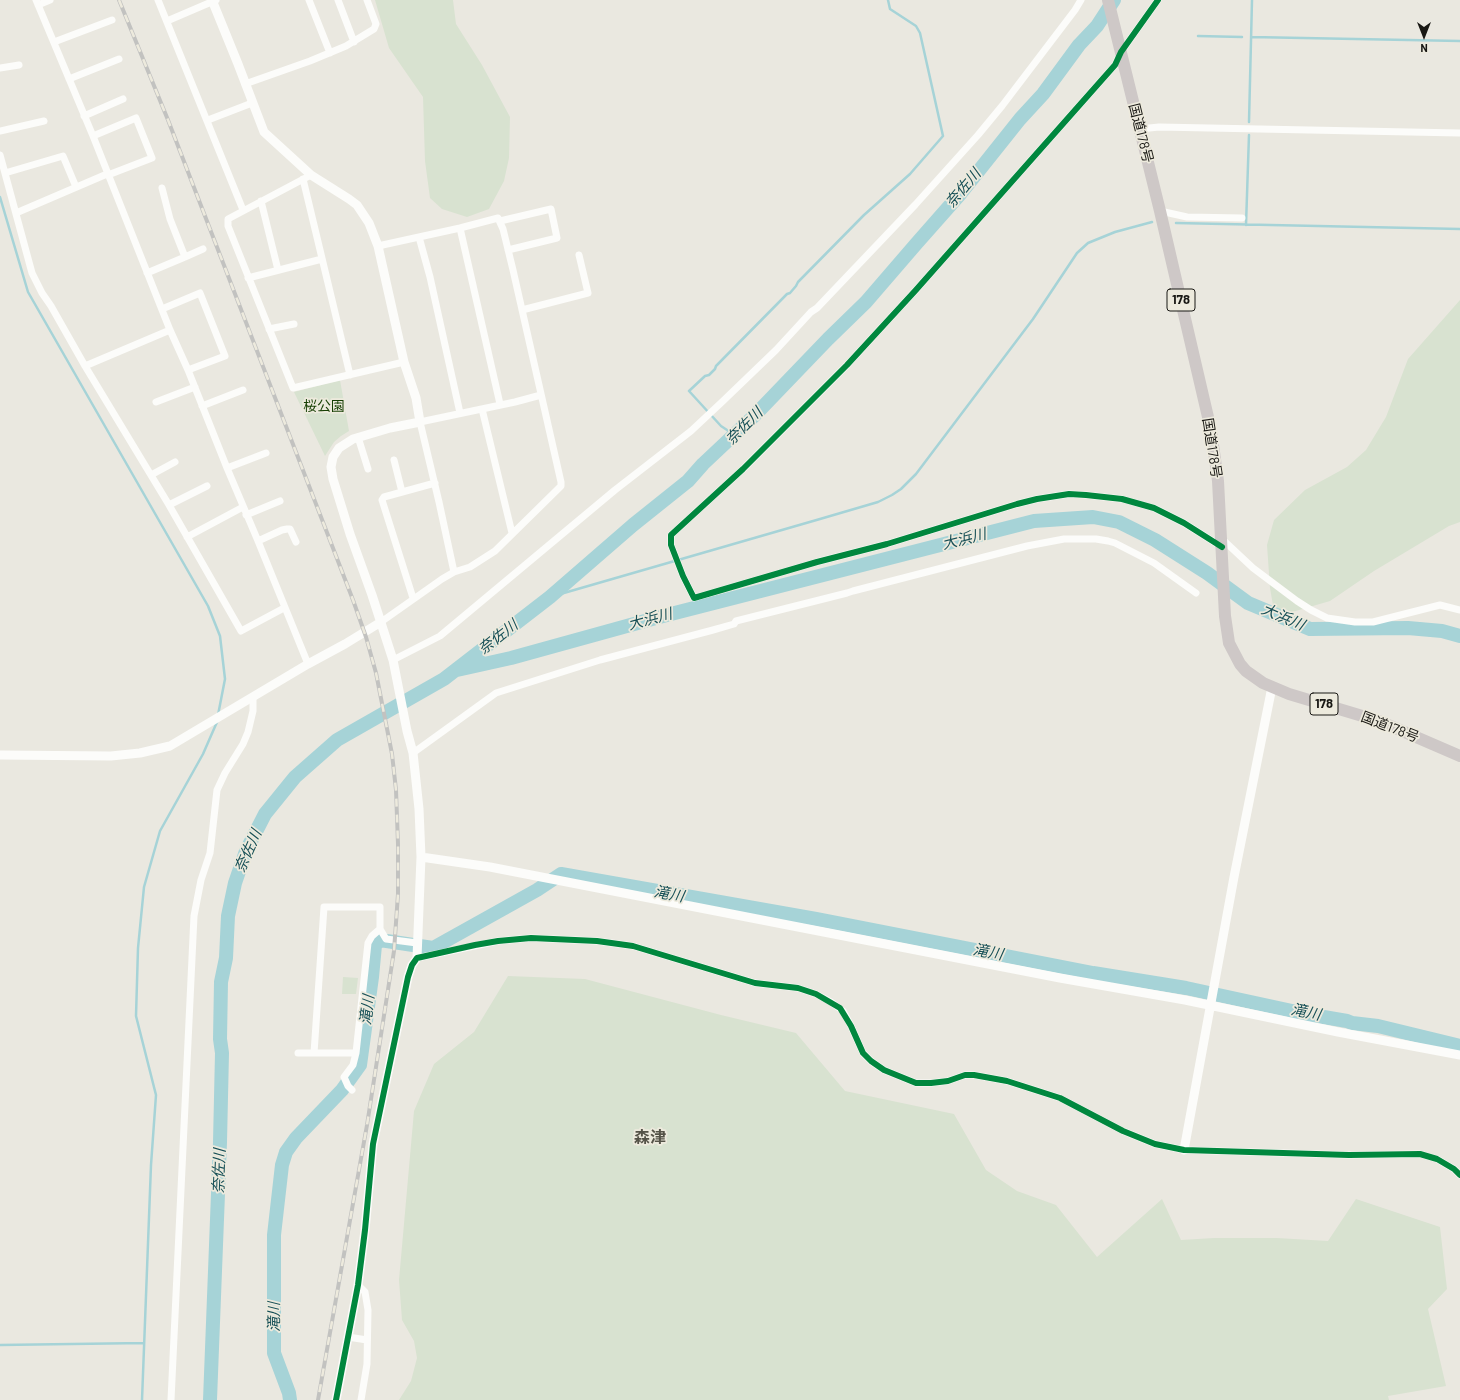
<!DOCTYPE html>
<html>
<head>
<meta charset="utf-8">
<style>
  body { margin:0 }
  #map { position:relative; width:1460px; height:1400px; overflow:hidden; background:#eae8e0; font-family:Barlow,sans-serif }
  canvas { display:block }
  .north { position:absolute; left:1404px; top:16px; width:40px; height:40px; -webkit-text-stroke:3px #edeadd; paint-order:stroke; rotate:180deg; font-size:11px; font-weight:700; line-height:16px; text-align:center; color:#191814 }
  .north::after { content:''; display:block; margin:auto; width:14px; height:18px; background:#191814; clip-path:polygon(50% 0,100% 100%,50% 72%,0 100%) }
</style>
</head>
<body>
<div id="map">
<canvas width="1460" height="1400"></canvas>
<div class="north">N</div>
</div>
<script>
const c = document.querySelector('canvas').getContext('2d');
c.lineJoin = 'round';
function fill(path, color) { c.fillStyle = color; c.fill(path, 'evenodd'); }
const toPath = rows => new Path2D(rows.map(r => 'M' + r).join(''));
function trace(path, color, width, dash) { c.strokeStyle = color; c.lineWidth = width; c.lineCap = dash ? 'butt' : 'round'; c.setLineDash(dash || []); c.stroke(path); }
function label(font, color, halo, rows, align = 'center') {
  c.font = font + ' Barlow,"Noto Sans JP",sans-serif'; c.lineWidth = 3.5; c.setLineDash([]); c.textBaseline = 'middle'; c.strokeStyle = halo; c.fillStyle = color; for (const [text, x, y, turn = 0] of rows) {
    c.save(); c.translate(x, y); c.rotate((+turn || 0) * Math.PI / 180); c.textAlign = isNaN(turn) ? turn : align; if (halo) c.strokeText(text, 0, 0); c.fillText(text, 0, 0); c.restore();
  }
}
fill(toPath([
  [375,0,453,0,456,24,482,65,510,117,509,158,504,181,489,209,467,217,442,209,430,198,425,161,423,97,389,48],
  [1460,300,1460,522,1449,526,1374,571,1330,601,1275,617,1270,588,1267,545,1274,520,1305,490,1347,467,1366,450,1386,417,1408,359],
  [340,380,349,431,341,436,334,442,325,456,294,392],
  [508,976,585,979,721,1015,796,1033,845,1091,954,1114,986,1170,1017,1191,1056,1205,1097,1257,1162,1199,1181,1240,1214,1238,1277,1238,1328,1241,1356,1199,1440,1227,1447,1289,1428,1309,1446,1386,1388,1396,1389,1400,399,1400,411,1381,417,1358,414,1341,402,1320,399,1280,414,1111,434,1064,474,1032],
  [343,977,358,978,356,994,342,994]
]), '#d8e2d0');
trace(toPath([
  [1198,36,1242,37],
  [1251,37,1460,41],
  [1249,122,1252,0],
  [0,197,28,292,208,606,220,636,225,679,218,715],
  [1176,223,1460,229],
  [1246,225,1249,135],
  [733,434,721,426,689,391,705,376,709,375,715,369,716,366,787,294,790,293,796,286,798,282,864,215,910,174,943,136,920,33,916,26,890,9,888,0],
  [550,597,820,519,878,502,892,495,901,489,916,474,1033,319,1077,253,1088,243,1115,232,1152,222],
  [0,1345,144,1343],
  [142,1400,151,1165,156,1095,136,1016,138,948,144,887,160,831,203,754,217,722]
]), '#a6d3d7', 2.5);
trace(toPath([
  [457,670,511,658,663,616,1034,521,1093,517,1119,522,1155,540,1207,573,1248,603,1310,629,1408,628,1442,631,1460,636],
  [210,1400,220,1142,222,1053,220,1039,221,982,226,958,228,916,235,883,246,851,265,814,295,777,337,740,444,679,550,597,633,525,688,481,703,464,754,416,828,339,866,302,916,244,961,193,1020,119,1043,94,1079,45,1097,26,1114,0],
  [290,1400,289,1393,274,1353,274,1235,282,1165,286,1152,296,1138,342,1090,360,1065,372,977,375,945,380,940,433,948,537,890,561,874,816,919,1093,973,1186,988,1306,1014,1347,1021,1352,1023,1378,1026,1460,1046]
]), '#a6d3d7', 14);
trace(toPath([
  [36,0,93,136,170,330,188,370,227,468,258,541,308,664],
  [158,0,243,210],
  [309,0,330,53],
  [338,0,354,42],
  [1158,0,1121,52,1115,65,915,291,847,365,743,469,671,535,671,545,683,576,694,598,817,562,887,544,1017,504,1037,499,1069,494,1086,495,1122,499,1154,508,1184,523,1222,547],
  [38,5,50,0],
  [167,21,216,0],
  [54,42,112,20],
  [0,68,19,65],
  [69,79,119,59],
  [245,84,310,61,346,46,374,29,376,24,367,0],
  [84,116,123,99],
  [208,120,252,103],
  [1140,129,1159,127,1460,133],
  [0,131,44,121],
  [93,136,136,118,152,158,108,175],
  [0,155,32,273,42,293,51,306,85,366,169,505,241,631,284,608],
  [5,173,63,156,76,187],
  [311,175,228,219,228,226,293,388,404,362],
  [303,179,350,375],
  [261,201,278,270],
  [1160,211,1187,217,1242,218],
  [16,213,107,174],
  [500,221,551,209,557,238,508,250],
  [460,228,500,404],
  [419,237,430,277,460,413],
  [378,246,460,228,498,218,503,229,513,270,561,482,561,486,495,551,470,567,454,572,442,579,381,622],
  [185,257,203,249],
  [147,273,185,257,170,219,162,188],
  [248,278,322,259],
  [162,309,200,293,225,356,188,370],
  [522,310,588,293,579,255],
  [269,329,294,324],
  [85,366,170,330],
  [156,402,195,387],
  [202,406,243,390],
  [482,409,512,533],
  [358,437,368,469],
  [394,460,402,492],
  [227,468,266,453],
  [151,475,175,462],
  [169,505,207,486],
  [246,515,280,501],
  [187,537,243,507],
  [1221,538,1253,568,1297,601,1311,610,1327,618,1355,622,1373,622,1440,605,1460,610],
  [258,541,282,530,287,529,290,529,296,542],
  [454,572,439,502,420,422,515,402,541,395],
  [413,598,382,500,384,497,435,483],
  [393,660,440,636,615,490,691,431,723,401,776,350,811,312,817,308,915,205,978,135,1002,106,1075,10,1081,0],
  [413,753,496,693,600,660,713,630,734,624,736,621,847,593,853,591,1027,546,1064,539,1096,539,1108,541,1115,543,1154,563,1196,593],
  [417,958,498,941,531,938,597,941,633,946,755,983,798,988,816,994,831,1002,843,1011,851,1026,863,1053,871,1061,884,1070,916,1083,931,1083,948,1081,965,1075,974,1075,1007,1081,1060,1098,1123,1131,1155,1144,1184,1150,1349,1155,1420,1154,1437,1159,1454,1169,1460,1175],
  [298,1053,314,1053],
  [356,1053,314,1053,324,907,380,907,380,929,386,939,417,943],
  [352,1090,348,1086,344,1077,353,1065,356,1053,368,943,372,936,380,929],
  [358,1285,365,1292,368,1310,367,1364,361,1400],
  [348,1337,367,1340],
  [171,1400,194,916,201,880,210,853,217,790,225,773,243,744,248,732,253,711,253,698]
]), '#fcfcfa', 7);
trace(toPath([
  [212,0,238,64,264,132,311,175,349,199,357,205,369,223,378,246,404,362,416,398,420,422,390,428,353,439,339,448,333,457,331,467,333,479,350,534,372,595,393,660,407,731,413,753,419,809,421,857,417,958,412,965,408,977,373,1144,365,1230,358,1285,336,1400],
  [0,755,111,756,140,753,170,746,308,664,345,644,381,622],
  [421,857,490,867,1060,978,1185,1000,1338,1032,1460,1055],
  [1184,1150,1234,877,1272,687]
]), '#fcfcfa', 9);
trace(toPath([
  [1108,0,1160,211,1211,430,1218,481,1225,616,1229,643,1240,664,1246,671,1263,683,1289,694,1379,721,1460,756]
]), '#cec8c7', 12);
const rail = toPath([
  [119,0,168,120,353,600,366,637,376,673,392,754,396,790,398,844,398,894,394,951,367,1125,318,1400]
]);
trace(rail, '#c2c2c0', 4);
trace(rail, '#edeadd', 2.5, [8]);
trace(toPath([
  [1158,0,1121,52,1115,65,915,291,847,365,743,469,671,535,671,545,683,576,694,598,817,562,887,544,1017,504,1037,499,1069,494,1086,495,1122,499,1154,508,1184,523,1222,547],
  [336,1400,358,1285,365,1230,373,1144,408,977,412,965,417,958,475,945,498,941,531,938,597,941,633,946,755,983,798,988,816,994,840,1008,851,1026,863,1053,871,1061,884,1070,916,1083,931,1083,948,1081,965,1075,974,1075,1007,1081,1060,1098,1123,1131,1155,1144,1184,1150,1349,1155,1420,1154,1437,1159,1454,1169,1460,1175]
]), '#00873e', 6);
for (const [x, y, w] of [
  [1181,300,28],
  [1324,704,28]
]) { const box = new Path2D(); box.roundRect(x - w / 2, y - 11, w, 22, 3); c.fillStyle = '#edeadd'; c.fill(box); trace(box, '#191814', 1); }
label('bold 13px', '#191814', null, [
  ["178",1181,300],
  ["178",1324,704]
]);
label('14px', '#191814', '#edeadd', [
  ["国道178号",1141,133,76],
  ["国道178号",1212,448,81],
  ["国道178号",1390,727,21]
]);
label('14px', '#163f03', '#edeadd', [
  ["桜公園",324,406]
]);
label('italic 15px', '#175057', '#edeadd', [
  ["奈佐川",963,188,-50],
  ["奈佐川",744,426,-45],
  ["大浜川",964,539,-14],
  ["大浜川",1283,617,23],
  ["大浜川",650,619,-15],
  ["奈佐川",498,637,-38],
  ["奈佐川",248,851,-66],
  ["滝川",669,894,10],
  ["滝川",988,952,10],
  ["滝川",367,1010,-83],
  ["滝川",1306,1012,11],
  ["奈佐川",219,1171,-88],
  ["滝川",274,1317,-90]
]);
label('bold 16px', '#555348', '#edeadd', [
  ["森津",650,1138]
]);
</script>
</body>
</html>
